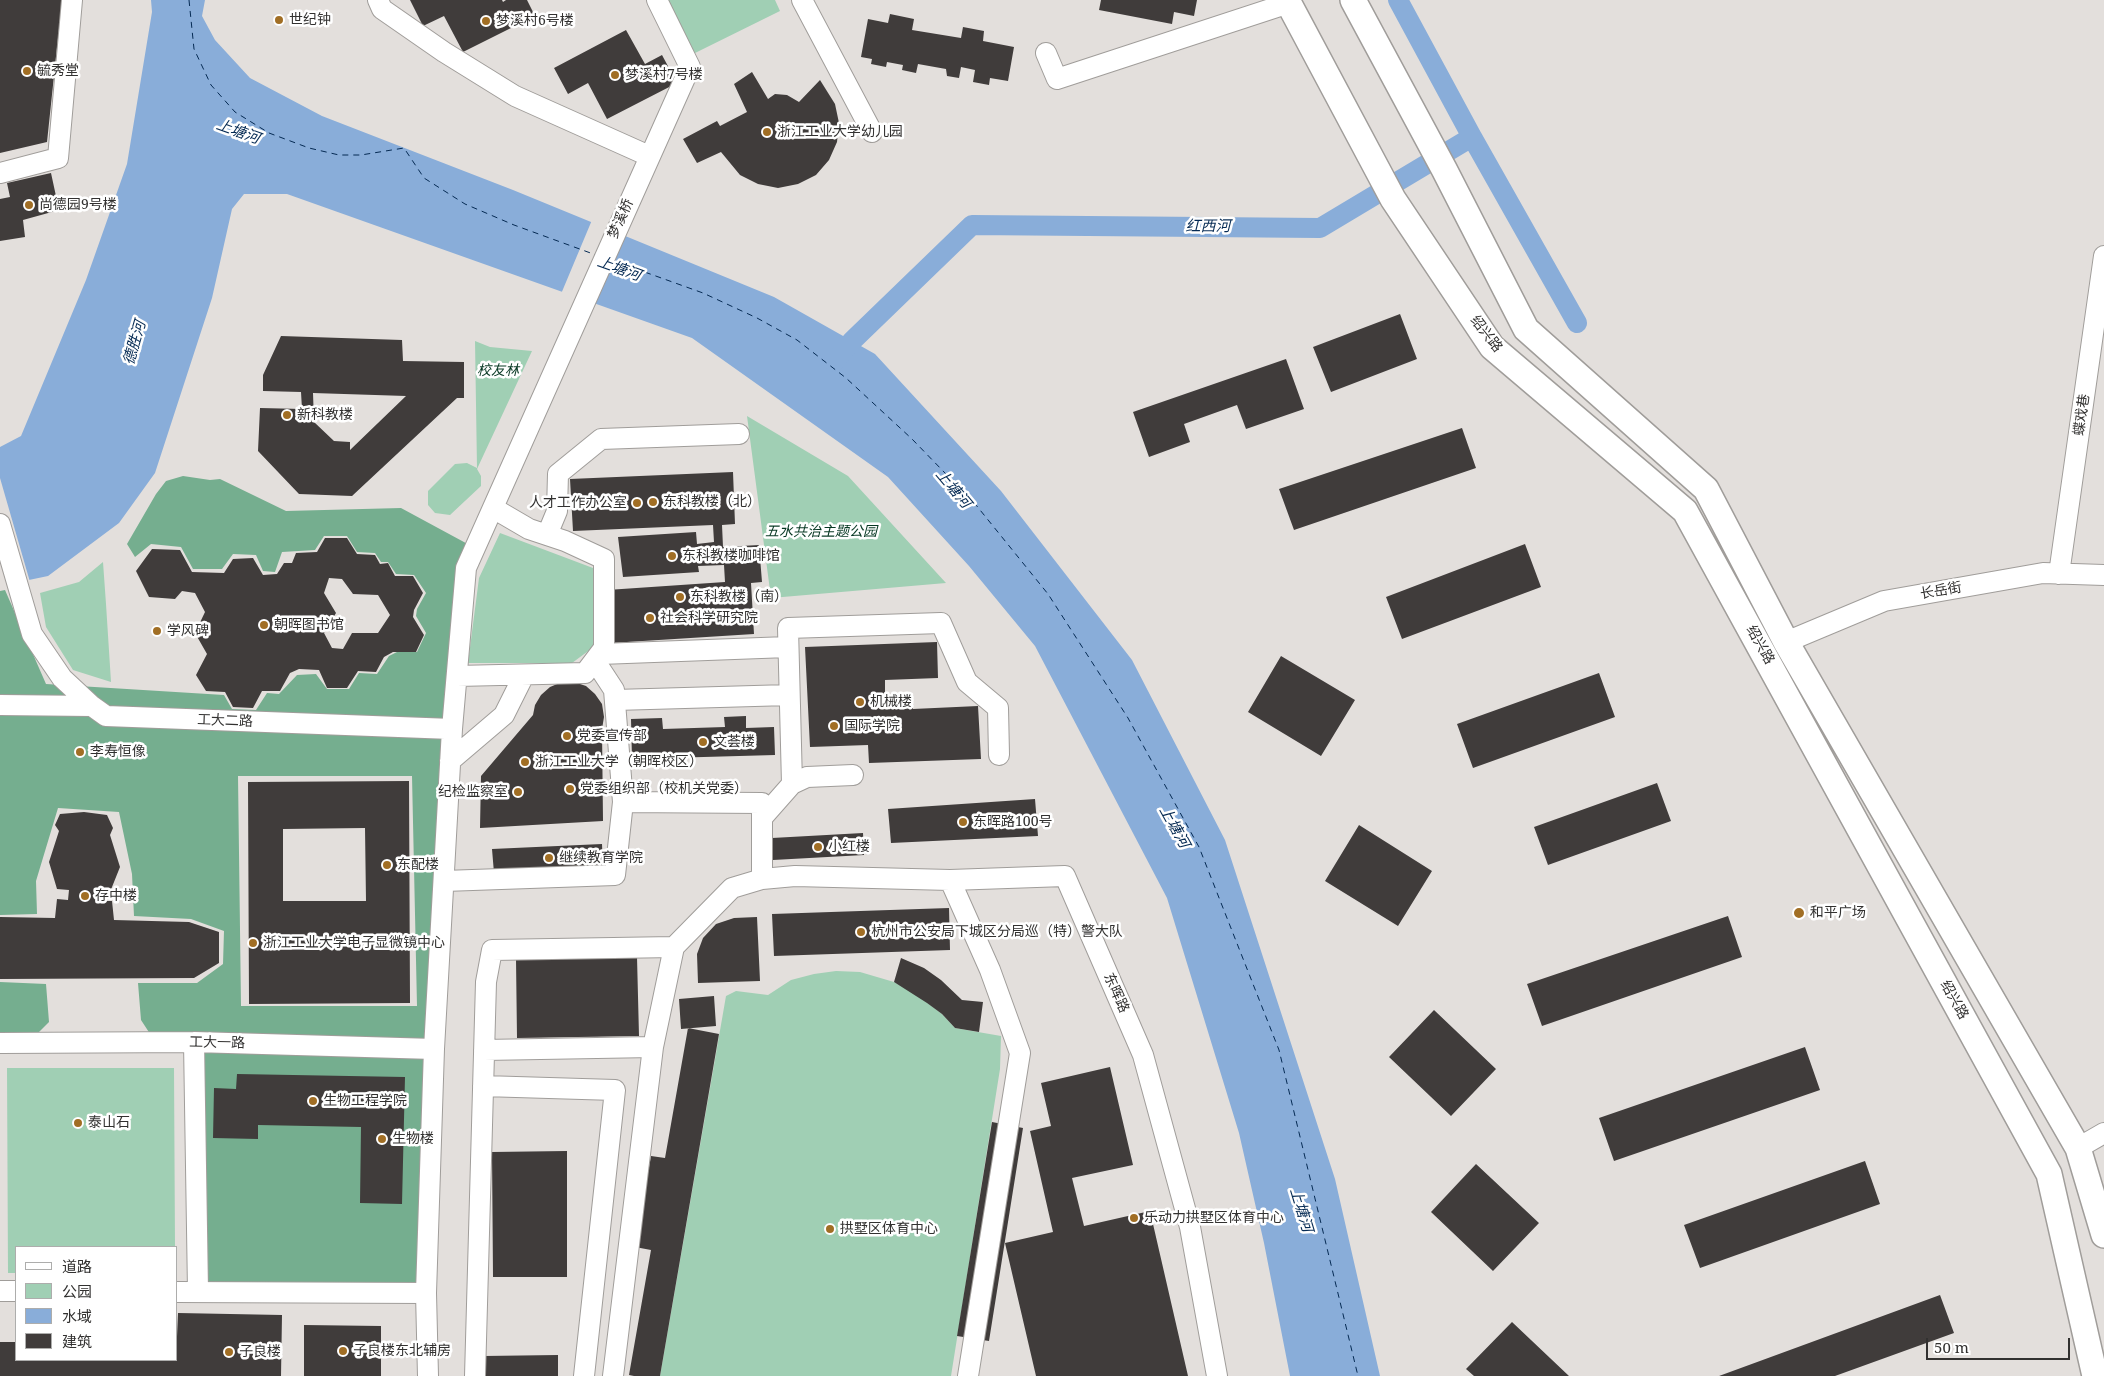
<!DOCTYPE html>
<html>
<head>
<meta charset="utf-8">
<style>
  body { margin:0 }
  #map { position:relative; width:2104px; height:1376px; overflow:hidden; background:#e3dfdc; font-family:"Noto Serif","Noto Sans SC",serif }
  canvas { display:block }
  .legend { position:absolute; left:15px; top:1246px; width:162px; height:115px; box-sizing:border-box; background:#fff; border:1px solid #adadac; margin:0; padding:6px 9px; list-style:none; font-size:15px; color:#323130 }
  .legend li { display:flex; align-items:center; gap:10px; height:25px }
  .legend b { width:25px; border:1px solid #adadac }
  .scale { position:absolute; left:1926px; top:1338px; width:144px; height:22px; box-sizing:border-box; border:2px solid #323130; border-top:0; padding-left:6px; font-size:15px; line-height:18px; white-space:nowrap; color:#323130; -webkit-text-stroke:4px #fff; paint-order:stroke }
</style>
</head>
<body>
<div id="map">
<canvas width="2104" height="1376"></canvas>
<ul class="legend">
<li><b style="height:6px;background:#fff"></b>道路</li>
<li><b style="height:14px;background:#a0cfb4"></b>公园</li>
<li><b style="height:14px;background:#89add9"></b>水域</li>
<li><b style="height:14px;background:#403c3b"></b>建筑</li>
</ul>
<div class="scale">50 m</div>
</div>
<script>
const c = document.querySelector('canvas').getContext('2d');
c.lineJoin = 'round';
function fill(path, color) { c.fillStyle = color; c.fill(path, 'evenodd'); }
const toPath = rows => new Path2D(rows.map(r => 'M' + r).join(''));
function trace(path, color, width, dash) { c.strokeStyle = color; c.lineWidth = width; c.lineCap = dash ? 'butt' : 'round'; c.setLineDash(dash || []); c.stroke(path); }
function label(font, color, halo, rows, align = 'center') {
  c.font = font + ' "Noto Serif","Noto Sans SC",serif'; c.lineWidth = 5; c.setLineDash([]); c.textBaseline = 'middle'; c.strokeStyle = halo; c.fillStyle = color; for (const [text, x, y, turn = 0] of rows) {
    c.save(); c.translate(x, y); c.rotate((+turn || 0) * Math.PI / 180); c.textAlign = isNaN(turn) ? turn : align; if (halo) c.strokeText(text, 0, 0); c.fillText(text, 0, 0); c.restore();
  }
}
fill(toPath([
  [663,0,775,0,780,11,691,55],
  [475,341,490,347,532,351,477,469,481,476,481,486,450,515,435,513,428,505,428,491,455,464,467,463,477,468],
  [747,416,848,476,946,583,771,598],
  [500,533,593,568,595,646,572,663,468,663,479,578],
  [103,562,106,604,111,682,73,670,46,627,40,593,79,582],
  [836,971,860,972,894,982,912,991,942,1014,955,1028,1001,1036,1000,1069,951,1376,660,1376,726,996,736,991,768,995,791,980,814,974],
  [7,1068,174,1068,175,1247,16,1247,16,1273,8,1273]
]), '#a0cfb4');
fill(toPath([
  [183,476,210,480,220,479,286,511,401,508,475,548,466,568,426,1293,198,1291,194,1043,156,1043,141,1020,138,983,197,983,223,964,224,931,191,919,134,916,132,874,119,812,58,808,36,881,37,914,0,915,0,591,5,590,46,684,224,695,232,709,256,710,267,693,279,694,297,675,316,674,327,689,349,689,359,673,377,674,389,656,397,652,417,652,426,633,416,616,417,609,426,593,414,575,396,574,388,562,381,562,375,553,357,552,347,536,324,536,315,550,282,552,275,572,263,571,256,555,233,554,222,569,193,569,181,547,151,544,135,557,127,544,156,494,166,481],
  [238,776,412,776,417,1006,241,1006],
  [0,982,46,984,49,1022,28,1043,0,1040]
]), '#75ae8f');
fill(toPath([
  [151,0,205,0,202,16,215,40,250,78,322,116,513,190,774,297,875,354,1001,491,1132,660,1225,840,1335,1179,1380,1376,1290,1376,1264,1243,1239,1133,1167,898,1035,646,969,566,888,477,692,338,287,194,244,194,232,209,212,298,155,473,119,523,48,576,0,586,0,447,21,436,86,280,127,164,152,12]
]), '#89add9');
fill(toPath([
  [592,220,623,233,593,305,561,294],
  [0,478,30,582,0,589]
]), '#e3dfdc');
trace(toPath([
  [1472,137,1577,323],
  [834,362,852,341,972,225,1320,228,1472,137,1398,0]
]), '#89add9', 20);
trace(toPath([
  [189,0,194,49,211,85,235,112,269,133,309,148,339,155,361,155,404,148,424,178,465,204,514,225,596,255],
  [614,261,703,293,757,318,797,340,846,378,912,439,976,505,1048,594,1128,718,1199,847,1279,1050,1358,1376]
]), '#052a53', 1, [6, 5]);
fill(toPath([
  [0,0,62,0,47,142,0,153],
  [410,0,502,0,503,2,506,0,527,0,535,16,463,52,444,16,423,26],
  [1101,0,1197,0,1194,16,1174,12,1172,24,1099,10],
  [890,14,914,19,912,30,961,38,963,27,984,31,983,41,1014,47,1008,81,990,78,989,85,973,82,975,70,961,67,959,78,947,76,946,69,918,64,916,73,902,70,903,65,887,62,886,67,871,64,872,59,861,57,868,19,888,23],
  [626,30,645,64,662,55,677,83,607,119,588,83,568,94,554,68],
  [752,72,768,99,775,94,787,95,799,102,820,80,835,104,839,123,837,142,829,160,816,175,798,184,778,188,758,184,740,175,721,152,697,163,683,139,717,121,720,126,747,112,734,84],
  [51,173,59,210,23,220,25,237,0,241,0,199,10,197,7,183],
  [1400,314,1417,359,1331,392,1313,347],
  [281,336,402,340,403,361,464,362,464,398,457,398,352,496,299,494,258,451,260,408,302,409,301,392,263,391,263,375],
  [313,393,406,396,350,450,350,442,334,441,314,422],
  [1286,359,1304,409,1246,429,1237,405,1184,424,1190,442,1149,457,1133,412],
  [1462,428,1476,468,1294,530,1279,489],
  [733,472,735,524,722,525,723,547,759,545,762,582,751,583,754,634,611,643,607,590,725,582,724,565,698,566,699,572,623,577,618,537,696,532,697,544,714,542,713,525,573,531,570,479],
  [325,538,347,538,357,554,375,555,380,564,388,563,395,576,413,576,423,593,414,610,413,617,424,635,416,652,393,652,384,657,376,672,358,671,347,688,327,688,319,670,299,669,290,673,280,691,262,691,253,708,233,707,225,692,206,691,196,675,207,654,195,633,205,612,195,593,182,591,175,599,149,597,136,571,152,549,180,550,192,572,224,573,233,559,253,558,263,575,277,574,284,563,292,563,296,553,317,552],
  [329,578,342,579,353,594,378,595,390,615,378,633,352,633,343,649,332,648,324,633,336,613,324,593],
  [1525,544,1541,587,1402,639,1386,597],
  [937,642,938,678,885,680,885,698,912,697,913,709,978,706,981,759,869,763,868,745,810,747,805,647],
  [1281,656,1355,700,1321,756,1248,712],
  [1599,673,1615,717,1473,768,1457,724],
  [562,682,574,682,586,686,595,694,602,704,604,717,602,729,603,821,480,828,481,776,533,715,535,705,541,695,550,687],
  [746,716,746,728,774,727,775,755,632,759,631,719,662,718,663,729,725,727,724,717],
  [409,781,410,1003,249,1004,248,782],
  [365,828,366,901,283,901,283,829],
  [1657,783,1671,821,1548,865,1534,827],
  [1035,799,1038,836,891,843,888,809],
  [84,812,107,815,113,828,110,835,120,867,110,892,102,892,103,901,112,901,114,920,189,922,219,932,219,963,194,978,0,979,0,917,55,918,57,899,68,900,69,890,57,889,49,862,59,831,55,825,60,814],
  [1359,825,1432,871,1398,926,1325,881],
  [863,833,864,855,773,860,772,838],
  [602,844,603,868,494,873,492,849],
  [949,908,950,950,774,956,772,914],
  [1728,916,1742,957,1542,1026,1527,984],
  [757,917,760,981,698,983,697,954,703,938,716,924,734,918],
  [637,957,639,1036,517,1038,516,959],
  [901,958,924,968,941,980,962,1000,983,1002,979,1032,955,1028,942,1014,927,1003,894,982],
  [714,996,716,1026,681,1029,679,999],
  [1434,1010,1496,1069,1451,1116,1389,1057],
  [688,1028,719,1034,660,1376,634,1376,629,1375,651,1250,635,1247,651,1156,665,1158],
  [1805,1047,1820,1090,1614,1161,1599,1118],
  [1110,1067,1133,1165,1072,1178,1084,1226,1150,1211,1188,1376,1036,1376,1005,1243,1053,1232,1030,1131,1051,1126,1041,1083],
  [237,1074,405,1077,402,1204,360,1203,361,1127,258,1125,258,1139,213,1138,214,1088,236,1089],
  [992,1122,1023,1128,989,1341,957,1336],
  [567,1151,567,1277,493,1277,492,1152],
  [1865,1161,1880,1204,1700,1268,1684,1225],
  [1476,1164,1539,1223,1493,1271,1431,1212],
  [1940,1295,1954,1333,1835,1376,1719,1376],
  [178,1313,282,1315,281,1376,0,1376,0,1342,16,1342,16,1360,176,1360],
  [1512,1322,1569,1376,1474,1376,1466,1369],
  [304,1325,381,1326,381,1376,304,1376],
  [558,1355,558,1376,484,1376,484,1356]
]), '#403c3b');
const minor = toPath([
  [378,0,382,9,444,52,515,96,649,156],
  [802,0,872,132],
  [1046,53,1057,79,1289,3],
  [0,173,58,158,72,0],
  [0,524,32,634,62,678,92,706],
  [547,535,557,511,558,474,601,439,739,434],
  [2059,574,2104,256],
  [1786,642,1884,601,2043,573,2104,575],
  [600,654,788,647],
  [595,661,614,690,623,802,762,803,762,879],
  [457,676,585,673,604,648,604,559,565,541,529,529,493,508],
  [615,700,789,695],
  [0,705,92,706,106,716,452,729],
  [450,761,504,715,524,675],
  [792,784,807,777,853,775],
  [762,818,792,784,788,628,941,623,967,682,998,708,999,755],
  [950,880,990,970,1020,1053,968,1376],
  [444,881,615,875,623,802],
  [194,1042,198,1291],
  [0,1043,194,1042,434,1049],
  [484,1050,653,1047],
  [483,1086,615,1090,584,1376],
  [2078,1148,2104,1133],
  [0,1291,16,1291],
  [176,1292,426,1293],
  [428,1376,426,1293,434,1049,452,729,466,568,690,67,657,0],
  [475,1376,486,982,492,950,674,947],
  [613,1376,653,1047,674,947,732,888,762,879,795,876,950,880,1065,876,1143,1055,1190,1227,1217,1376]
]);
const major = toPath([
  [1287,0,1393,199,1492,347,1685,511,2049,1174,2095,1376],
  [1353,0,1444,169,1526,329,1706,489,1786,642,2078,1148,2104,1235]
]);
trace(minor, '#a09d9a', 22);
trace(major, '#a09d9a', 28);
trace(minor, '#fff', 20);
trace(major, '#fff', 25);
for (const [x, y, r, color] of [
  [279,20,5,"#a16e24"],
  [486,21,5,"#a16e24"],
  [27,71,5,"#a16e24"],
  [615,75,5,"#a16e24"],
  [767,132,5,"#a16e24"],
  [29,205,5,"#a16e24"],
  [287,415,5,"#a16e24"],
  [653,502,5,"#a16e24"],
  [637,503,5,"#a16e24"],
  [672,556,5,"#a16e24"],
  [680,597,5,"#a16e24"],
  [650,618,5,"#a16e24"],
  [264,625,5,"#a16e24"],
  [157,631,5,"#a16e24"],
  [860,702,5,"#a16e24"],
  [834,726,5,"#a16e24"],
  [567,736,5,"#a16e24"],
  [703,742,5,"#a16e24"],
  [80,752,5,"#a16e24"],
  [525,762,5,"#a16e24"],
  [570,789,5,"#a16e24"],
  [518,792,5,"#a16e24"],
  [963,822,5,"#a16e24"],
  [818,847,5,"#a16e24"],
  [549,858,5,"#a16e24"],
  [387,865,5,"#a16e24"],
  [85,896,5,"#a16e24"],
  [1799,913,6,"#a16e24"],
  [861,932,5,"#a16e24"],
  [253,943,5,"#a16e24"],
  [313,1101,5,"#a16e24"],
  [78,1123,5,"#a16e24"],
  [382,1139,5,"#a16e24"],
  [1134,1218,5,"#a16e24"],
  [830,1229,5,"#a16e24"],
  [343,1351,5,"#a16e24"],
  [229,1352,5,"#a16e24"]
]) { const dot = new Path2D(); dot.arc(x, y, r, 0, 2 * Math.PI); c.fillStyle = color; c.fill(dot); trace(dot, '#fff', 2); }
label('14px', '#323130', '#fff', [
  ["世纪钟",289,20],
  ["梦溪村6号楼",496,21],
  ["毓秀堂",37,71],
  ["梦溪村7号楼",625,75],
  ["浙江工业大学幼儿园",777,132],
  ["尚德园9号楼",39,205],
  ["新科教楼",297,415],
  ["东科教楼（北）",663,502],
  ["人才工作办公室",627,503,"right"],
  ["东科教楼咖啡馆",682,556],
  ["东科教楼（南）",690,597],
  ["社会科学研究院",660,618],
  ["朝晖图书馆",274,625],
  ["学风碑",167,631],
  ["机械楼",870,702],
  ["国际学院",844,726],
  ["党委宣传部",577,736],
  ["文荟楼",713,742],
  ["李寿恒像",90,752],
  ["浙江工业大学（朝晖校区）",535,762],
  ["党委组织部（校机关党委）",580,789],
  ["纪检监察室",508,792,"right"],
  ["东晖路100号",973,822],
  ["小红楼",828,847],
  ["继续教育学院",559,858],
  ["东配楼",397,865],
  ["存中楼",95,896],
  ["和平广场",1810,913],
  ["杭州市公安局下城区分局巡（特）警大队",871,932],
  ["浙江工业大学电子显微镜中心",263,943],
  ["生物工程学院",323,1101],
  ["泰山石",88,1123],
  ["生物楼",392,1139],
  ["乐动力拱墅区体育中心",1144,1218],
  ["拱墅区体育中心",840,1229],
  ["子良楼东北辅房",353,1351],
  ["子良楼",239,1352]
], 'left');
label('14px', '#323130', '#fff', [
  ["梦溪桥",621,219,-66],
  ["绍兴路",1486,334,52],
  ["蝶戏巷",2082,415,-82],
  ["长岳街",1941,591,-10],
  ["绍兴路",1760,645,61],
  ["工大二路",225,721,2],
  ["东晖路",1116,993,66],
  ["绍兴路",1954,1000,61],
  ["工大一路",217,1043,1]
]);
label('italic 14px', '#063722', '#fff', [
  ["校友林",498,371],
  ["五水共治主题公园",821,532]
]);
label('italic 15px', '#052a53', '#fff', [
  ["上塘河",238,132,20],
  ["红西河",1208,227],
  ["上塘河",619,269,20],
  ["德胜河",135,343,-74],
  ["上塘河",953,489,50],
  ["上塘河",1174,827,61],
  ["上塘河",1301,1210,73]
]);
</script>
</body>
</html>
